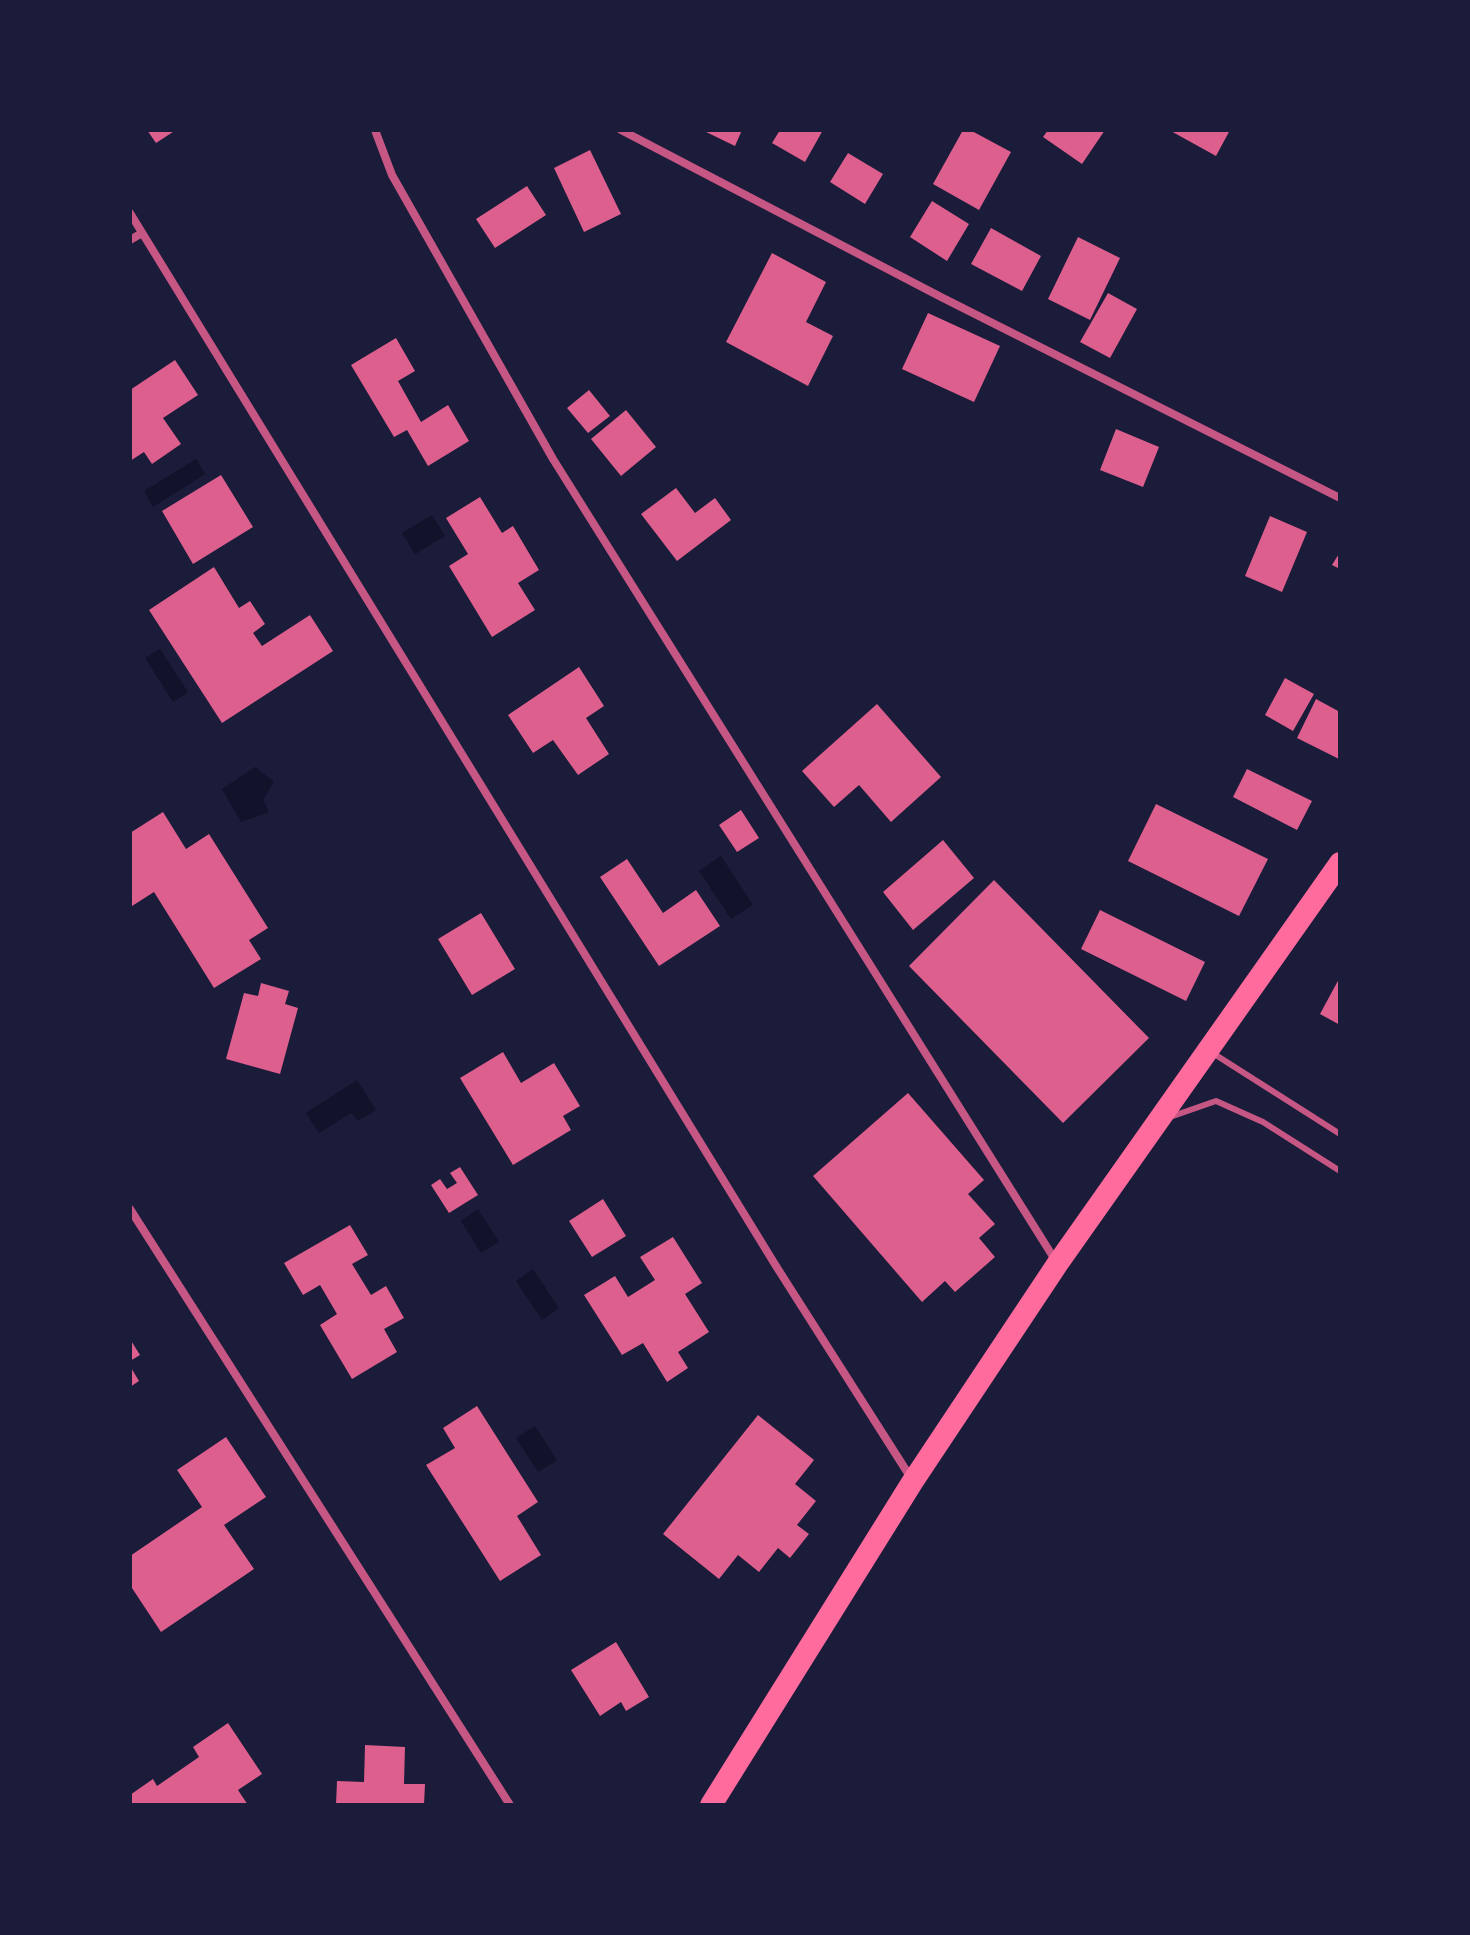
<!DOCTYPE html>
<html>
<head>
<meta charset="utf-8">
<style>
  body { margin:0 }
  #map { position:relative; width:1470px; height:1935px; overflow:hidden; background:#1b1b3a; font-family:Roboto,sans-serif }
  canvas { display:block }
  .frame { position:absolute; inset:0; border:132px solid #1b1b3a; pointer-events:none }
</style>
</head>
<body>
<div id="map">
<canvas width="1470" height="1935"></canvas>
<div class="frame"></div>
</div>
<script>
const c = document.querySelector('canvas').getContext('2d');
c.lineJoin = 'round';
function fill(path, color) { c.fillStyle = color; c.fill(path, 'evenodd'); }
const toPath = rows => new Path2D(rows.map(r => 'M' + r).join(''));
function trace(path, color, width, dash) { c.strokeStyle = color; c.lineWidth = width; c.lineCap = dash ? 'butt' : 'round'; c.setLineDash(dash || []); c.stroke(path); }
fill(toPath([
  [196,459,205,474,153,507,144,491],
  [432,515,445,536,415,554,402,533],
  [160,649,188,692,173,702,145,658],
  [255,767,274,782,263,800,269,812,241,822,222,789],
  [721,856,753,905,731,919,699,871],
  [357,1080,376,1110,358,1121,351,1113,319,1133,306,1113],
  [478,1209,499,1242,481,1253,461,1221],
  [533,1269,559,1308,542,1320,516,1281],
  [535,1426,557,1460,538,1472,516,1438]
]), '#12122b');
fill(toPath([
  [147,130,176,130,156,143],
  [702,130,742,130,735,146],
  [780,130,823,130,805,162,772,143],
  [963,130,970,130,1011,152,979,210,933,184],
  [1048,130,1105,130,1082,164,1043,137],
  [1169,130,1230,130,1216,156],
  [590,150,621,214,584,232,554,168],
  [848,153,883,174,865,204,830,182],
  [527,186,546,215,495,248,476,219],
  [932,201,969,224,947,261,910,237],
  [991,228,1041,256,1022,291,971,264],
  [1078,237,1120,258,1090,320,1048,299],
  [772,253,826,282,806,322,833,336,808,386,726,342],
  [1108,293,1137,309,1110,358,1080,342],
  [928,313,1000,346,974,402,902,369],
  [396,338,415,371,398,381,421,422,448,405,469,441,428,466,407,430,394,437,351,365],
  [175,360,198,395,163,418,181,444,152,464,144,452,130,461,130,390],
  [589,390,610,416,588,433,567,408],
  [626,410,656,447,621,476,591,439],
  [1116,429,1159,447,1143,487,1100,470],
  [221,475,253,527,193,564,162,511],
  [676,488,695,513,715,498,731,520,677,561,641,514],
  [480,497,502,533,513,526,539,570,518,583,535,610,492,637,449,566,468,554,446,518],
  [1270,516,1307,532,1282,592,1245,576],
  [1340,552,1340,569,1332,565],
  [214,567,239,608,250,601,265,624,253,633,262,646,310,615,333,651,222,723,149,610],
  [579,667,604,706,586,718,609,754,578,775,553,740,533,753,508,715],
  [1285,678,1314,694,1293,731,1265,715],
  [1316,699,1340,712,1339,759,1297,738],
  [877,704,941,777,891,822,859,785,834,807,802,771],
  [1247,769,1312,801,1297,830,1233,797],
  [1156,804,1268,859,1239,916,1128,861],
  [741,810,759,838,737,852,719,825],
  [163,812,186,849,209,834,268,928,249,940,261,959,214,988,154,892,132,906,130,903,130,833],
  [943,840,974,878,913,930,883,892],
  [627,859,663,913,696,890,720,926,659,966,600,877],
  [994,880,1149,1038,1063,1123,909,966],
  [1100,910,1205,962,1186,1001,1081,949],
  [481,913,515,969,472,995,438,939],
  [1340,977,1340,1025,1320,1014],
  [261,983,289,991,285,1004,298,1008,280,1074,226,1059,244,993,258,996],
  [503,1052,521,1083,554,1063,580,1106,563,1116,571,1130,513,1165,460,1078],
  [908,1093,984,1180,968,1194,995,1224,979,1238,995,1257,955,1292,945,1281,922,1302,813,1176],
  [460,1167,478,1195,449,1213,431,1185,440,1179,447,1189,457,1183,450,1173],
  [603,1199,626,1236,592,1257,569,1221],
  [350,1225,368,1255,352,1264,371,1295,386,1286,404,1318,384,1329,397,1352,352,1379,320,1325,337,1314,320,1285,303,1295,284,1263],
  [673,1237,702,1283,685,1294,709,1332,678,1352,688,1368,667,1382,643,1343,622,1355,584,1295,615,1276,628,1297,655,1280,640,1257],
  [130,1339,140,1355,130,1361],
  [130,1366,139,1381,130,1387],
  [477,1406,538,1502,517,1516,541,1555,500,1581,426,1465,455,1448,443,1428],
  [758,1415,814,1460,795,1484,816,1501,797,1525,809,1534,790,1558,778,1548,759,1572,738,1555,719,1579,663,1534],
  [226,1437,266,1497,224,1525,254,1569,161,1632,130,1585,130,1556,202,1507,177,1470],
  [616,1642,649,1697,626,1711,621,1702,600,1716,571,1670],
  [228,1723,262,1774,238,1790,248,1805,130,1805,130,1795,153,1779,157,1786,199,1757,193,1747],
  [365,1745,405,1747,404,1784,425,1784,424,1805,336,1805,337,1781,364,1782]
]), '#dd5f8e');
trace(toPath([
  [1211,1052,1340,1134],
  [1170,1117,1216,1101,1263,1122,1340,1171]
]), '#c65784', 6);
trace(toPath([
  [375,130,392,175,553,459,1057,1263],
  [621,130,941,297,1340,498],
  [130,213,776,1266,911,1478],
  [130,240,142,233],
  [130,1209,510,1805]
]), '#c65784', 8);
trace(toPath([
  [711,1805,913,1481,1058,1263,1340,863]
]), '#ff6b9d', 22);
</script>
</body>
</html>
